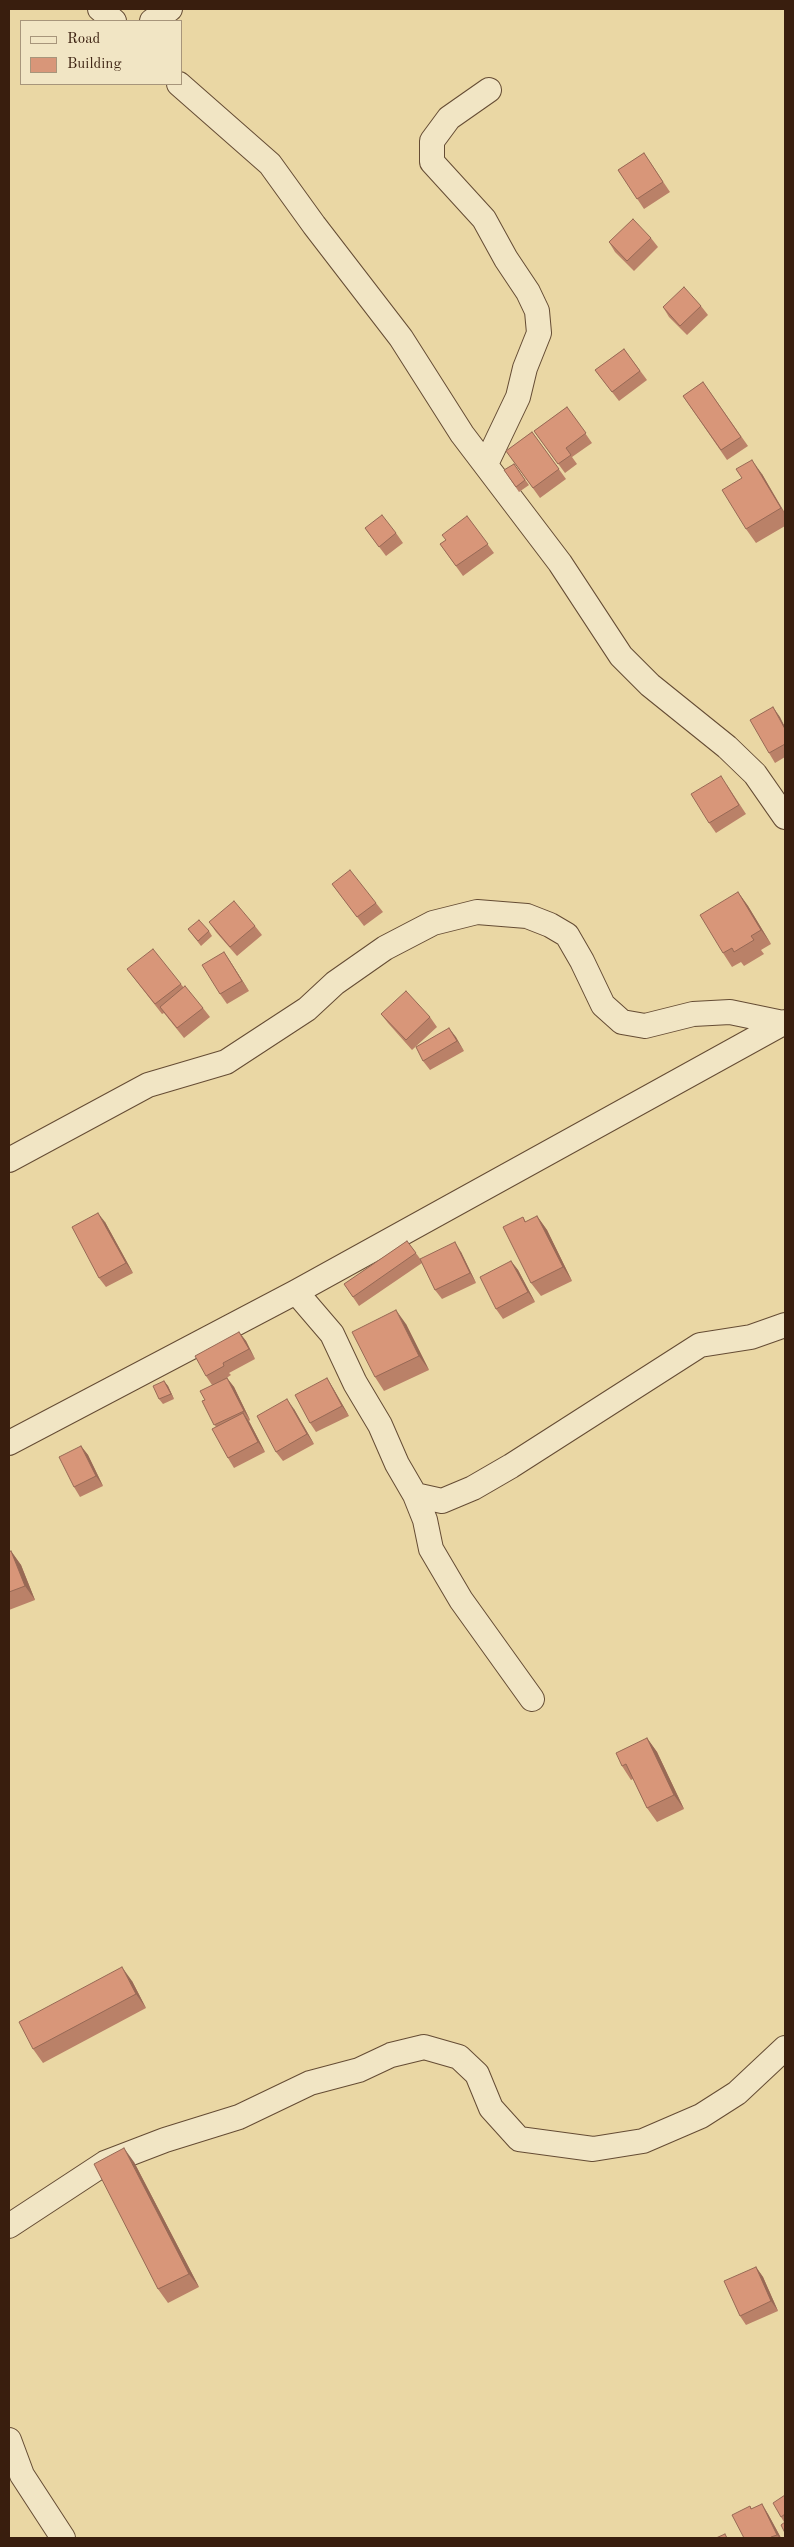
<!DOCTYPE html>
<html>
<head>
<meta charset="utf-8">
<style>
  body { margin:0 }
  #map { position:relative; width:794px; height:2547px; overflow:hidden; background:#ead7a4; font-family:"Old Standard TT",serif }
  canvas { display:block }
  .frame { position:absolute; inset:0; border:10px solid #391e0e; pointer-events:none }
  .legend { position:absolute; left:20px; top:20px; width:162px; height:65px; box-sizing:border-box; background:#f1e5c4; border:1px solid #a7957b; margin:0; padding:6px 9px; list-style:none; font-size:15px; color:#391e0e }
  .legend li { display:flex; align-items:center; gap:10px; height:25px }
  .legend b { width:25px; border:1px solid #a7957b }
</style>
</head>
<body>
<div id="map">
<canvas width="794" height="2547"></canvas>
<div class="frame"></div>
<ul class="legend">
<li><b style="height:6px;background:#f1e5c4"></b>Road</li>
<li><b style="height:14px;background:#d89679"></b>Building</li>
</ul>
</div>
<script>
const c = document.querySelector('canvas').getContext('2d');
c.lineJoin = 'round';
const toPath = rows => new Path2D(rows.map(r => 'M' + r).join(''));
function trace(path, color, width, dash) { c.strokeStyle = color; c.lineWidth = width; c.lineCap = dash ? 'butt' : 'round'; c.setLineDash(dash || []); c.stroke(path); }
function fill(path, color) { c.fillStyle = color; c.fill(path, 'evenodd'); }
const minor = toPath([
  [100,9,114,21],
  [152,21,170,9],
  [179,84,270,164,314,225,401,338,462,434,560,563,621,656,650,685,727,747,755,774,785,817],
  [486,464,518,397,525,368,539,333,537,311,528,292,506,259,484,219,432,162,432,141,449,118,489,90],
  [9,1160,148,1085,226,1062,307,1009,335,983,385,948,433,923,477,912,527,916,550,925,567,935,582,961,603,1005,622,1022,645,1026,693,1014,730,1012,783,1023],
  [296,1292,332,1334,355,1383,380,1425,397,1464,415,1495,442,1501,473,1488,511,1466,700,1345,751,1337,785,1325],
  [9,1443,296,1292,785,1022],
  [415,1495,425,1520,431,1549,461,1600,532,1699],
  [9,2226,105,2163,165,2140,239,2117,310,2083,359,2070,391,2055,424,2047,459,2057,477,2074,491,2108,519,2139,593,2149,643,2141,701,2116,737,2093,785,2048],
  [9,2440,22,2475,63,2538]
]);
trace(minor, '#654c34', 26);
trace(minor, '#f1e5c4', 24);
fill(toPath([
  [644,153,670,192,644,209,618,170],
  [651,238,658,247,634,271,615,252,609,242],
  [701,306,708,315,687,335,669,317,663,307],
  [624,349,647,380,619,401,595,370],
  [703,382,748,446,727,460,683,396],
  [567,407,592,443,572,457,577,464,565,473,534,431],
  [532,432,566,479,540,498,506,451],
  [514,464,529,485,519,492,504,470],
  [762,474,785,513,785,526,756,543,746,529],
  [467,516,494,553,463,576,440,544,446,540],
  [365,528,396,533,403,543,386,556],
  [773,707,785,727,785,757,775,763,769,753],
  [727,785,746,814,716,833,709,823],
  [332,884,376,903,383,912,364,926],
  [738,892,748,906,771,944,761,950,764,954,744,966,741,962,732,967,723,953],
  [209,922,255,926,262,935,237,956,216,932],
  [188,929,209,931,212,936,201,946],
  [224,952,249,991,227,1004,220,994],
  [127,969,181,984,184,988,203,1008,210,1017,184,1038,164,1013,162,1014],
  [381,1014,430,1017,437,1027,412,1050,388,1023],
  [449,1028,464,1051,430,1070,423,1061],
  [537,1216,547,1230,572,1281,541,1296,531,1283,523,1217,526,1222],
  [105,1222,133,1273,106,1287,99,1278],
  [407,1241,421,1260,461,1252,476,1283,442,1299,435,1290,422,1263,359,1306,344,1284],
  [511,1261,518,1270,535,1302,503,1319,496,1309],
  [406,1324,429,1370,384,1391,375,1377],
  [239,1332,246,1341,255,1359,229,1373,231,1375,225,1379,227,1378,234,1387,250,1420,249,1421,265,1452,234,1468,228,1458,205,1400,212,1385,206,1376],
  [327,1378,333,1388,349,1416,316,1432,310,1423],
  [164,1381,168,1386,174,1399,163,1404,159,1399],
  [294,1409,314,1444,283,1461,276,1452],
  [81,1446,88,1455,103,1486,80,1497,74,1487],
  [11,1551,21,1565,35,1600,9,1610,9,1552],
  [647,1738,657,1752,684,1809,657,1822,647,1808,633,1779,631,1780,622,1766],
  [132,1981,146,2008,43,2063,33,2049],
  [134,2162,199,2287,168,2303,158,2289],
  [756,2267,763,2277,778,2311,746,2325,740,2316],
  [785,2495,785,2521,784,2522,781,2517],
  [762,2504,768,2514,781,2538,744,2538,750,2506,752,2509]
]), '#ba8168');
fill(toPath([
  [752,460,762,474,785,514,781,508],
  [773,707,780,717,785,727,785,729],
  [738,892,748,906,771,944,761,930],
  [224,952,230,961,249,991,242,981],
  [449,1028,456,1037,464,1051,457,1041],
  [98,1213,105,1222,133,1273,126,1263],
  [537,1216,547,1230,572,1281,563,1267],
  [455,1242,461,1252,476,1283,470,1273],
  [511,1261,518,1270,535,1302,528,1292],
  [396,1310,406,1324,429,1370,419,1356],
  [239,1332,246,1341,255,1359,249,1349],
  [227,1378,234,1387,250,1420,244,1411],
  [327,1378,333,1388,349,1416,342,1406],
  [164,1381,168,1386,174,1399,171,1394],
  [287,1399,294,1409,314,1444,307,1434],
  [243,1413,250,1423,265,1452,258,1442],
  [81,1446,88,1455,103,1486,96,1476],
  [11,1551,21,1565,35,1600,25,1586],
  [647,1738,657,1752,684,1809,674,1795],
  [122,1967,132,1981,146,2008,136,1994],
  [124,2148,134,2162,199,2287,189,2274],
  [756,2267,763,2277,778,2311,771,2301],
  [762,2504,768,2514,781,2538,780,2538,777,2535]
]), '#976955');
const building = toPath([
  [644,153,663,182,637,199,618,170,644,153],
  [633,219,651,238,627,261,609,242,633,219],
  [684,287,701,306,680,326,663,307,684,287],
  [624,349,640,371,612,392,595,370,624,349],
  [703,382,741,437,721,450,683,396,703,382],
  [567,407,586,433,566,448,571,455,558,464,534,431,567,407],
  [532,432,559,469,533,488,506,451,532,432],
  [752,460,781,508,746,529,722,490,742,478,736,469,752,460],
  [514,464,525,480,516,487,504,470,514,464],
  [382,515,396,533,379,547,365,528,382,515],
  [467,516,488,544,456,566,440,544,446,540,442,535,467,516],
  [773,707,785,729,785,744,769,753,750,720,773,707],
  [721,776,739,805,709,823,691,794,721,776],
  [350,870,376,903,357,917,332,884,350,870],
  [738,892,761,930,751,936,754,940,734,952,732,948,723,953,700,915,738,892],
  [234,901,255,926,230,947,209,922,234,901],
  [199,920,209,931,198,941,188,929,199,920],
  [153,949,181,984,155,1004,127,969,153,949],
  [224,952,242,981,220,994,202,965,224,952],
  [185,986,203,1008,177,1028,160,1007,185,986],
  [406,991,430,1017,406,1040,381,1014,406,991],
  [449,1028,457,1041,423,1061,416,1047,449,1028],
  [98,1213,126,1263,99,1278,72,1227,98,1213],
  [537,1216,563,1267,531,1283,503,1227,523,1217,525,1222,537,1216],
  [407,1241,416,1253,353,1297,344,1284,407,1241],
  [455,1242,470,1273,435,1290,420,1259,455,1242],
  [511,1261,528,1292,496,1309,480,1277,511,1261],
  [396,1310,419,1356,375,1377,352,1332,396,1310],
  [239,1332,249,1349,223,1363,224,1366,206,1376,195,1356,239,1332],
  [227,1378,244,1411,214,1425,202,1401,205,1400,200,1391,227,1378],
  [327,1378,342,1406,310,1423,295,1395,327,1378],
  [164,1381,171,1394,159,1399,153,1386,164,1381],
  [287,1399,307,1434,276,1452,257,1416,287,1399],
  [243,1413,258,1442,228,1458,212,1429,243,1413],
  [81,1446,96,1476,74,1487,59,1457,81,1446],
  [11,1551,25,1586,9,1592,9,1552,11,1551],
  [647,1738,674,1795,647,1808,626,1764,622,1766,616,1753,647,1738],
  [122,1967,136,1994,33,2049,19,2022,122,1967],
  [124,2148,189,2274,158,2289,94,2164,124,2148],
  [756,2267,771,2301,740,2316,724,2281,756,2267],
  [785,2495,785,2514,781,2517,773,2503,785,2495],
  [762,2504,777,2535,771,2537,772,2538,744,2538,732,2515,750,2506,751,2509,762,2504],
  [785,2522,785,2533,781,2525,785,2522],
  [725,2534,727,2538,716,2538,725,2534]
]);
fill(building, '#d89679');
trace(building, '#976955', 1);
</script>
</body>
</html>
